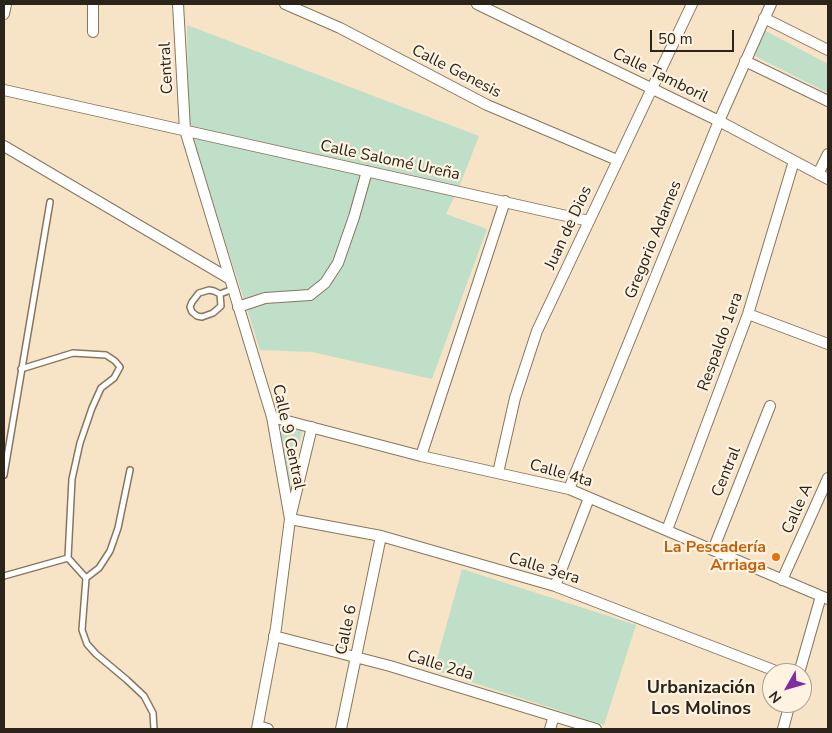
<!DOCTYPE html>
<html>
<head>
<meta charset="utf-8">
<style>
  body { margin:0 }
  #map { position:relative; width:832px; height:733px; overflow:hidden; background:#f7e4c7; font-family:"Nunito Sans",sans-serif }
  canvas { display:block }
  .frame { position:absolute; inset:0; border:5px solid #2b241a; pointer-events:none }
  .north { position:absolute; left:762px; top:663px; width:50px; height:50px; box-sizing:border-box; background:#fef2e1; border:1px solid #aaa091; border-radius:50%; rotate:232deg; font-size:14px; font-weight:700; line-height:20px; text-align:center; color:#2b241a }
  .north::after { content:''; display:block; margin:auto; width:18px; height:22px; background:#7e2e9f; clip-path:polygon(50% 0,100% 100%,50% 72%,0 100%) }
  .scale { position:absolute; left:650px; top:30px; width:84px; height:22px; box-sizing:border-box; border:2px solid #2b241a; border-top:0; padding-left:6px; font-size:15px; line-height:18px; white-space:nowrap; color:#2b241a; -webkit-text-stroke:4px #fef2e1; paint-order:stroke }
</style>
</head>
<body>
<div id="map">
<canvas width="832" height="733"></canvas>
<div class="frame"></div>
<div class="north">N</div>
<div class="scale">50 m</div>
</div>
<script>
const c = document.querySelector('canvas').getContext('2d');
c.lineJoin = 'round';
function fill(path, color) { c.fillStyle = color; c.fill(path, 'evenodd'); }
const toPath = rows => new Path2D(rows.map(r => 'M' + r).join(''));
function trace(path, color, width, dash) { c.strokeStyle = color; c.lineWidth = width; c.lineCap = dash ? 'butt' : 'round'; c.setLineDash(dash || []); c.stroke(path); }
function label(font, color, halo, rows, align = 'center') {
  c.font = font + ' "Nunito Sans",sans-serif'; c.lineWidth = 4.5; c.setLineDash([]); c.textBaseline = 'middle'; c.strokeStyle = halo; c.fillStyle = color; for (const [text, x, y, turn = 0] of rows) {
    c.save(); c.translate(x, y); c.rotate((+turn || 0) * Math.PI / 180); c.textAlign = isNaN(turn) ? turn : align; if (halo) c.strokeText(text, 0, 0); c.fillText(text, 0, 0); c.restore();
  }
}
fill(toPath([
  [187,25,479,136,460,185,446,214,487,229,432,379,312,352,260,350,189,127],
  [764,30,828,64,828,93,755,56],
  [276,423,303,428,288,488],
  [462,569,636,625,604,725,434,670]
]), '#bfdfc8');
const service = toPath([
  [220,294,221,306,213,313,202,317,197,316,192,312,190,307,192,302,199,293,209,290,214,291,220,294,233,289],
  [21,369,73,353,106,355,115,361,120,367,114,378,101,388,92,408,80,443,72,479,68,558,86,578],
  [130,470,118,528,110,551,99,568,86,578,82,630,87,644,96,654,127,680,144,696,153,713,154,729],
  [4,475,50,202],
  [4,576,68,558]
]);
const minor = toPath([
  [93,4,93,32],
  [178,4,185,130,272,417,290,519,276,628,257,729],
  [285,4,340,28,487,105,617,160],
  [477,4,719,121,828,179],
  [4,14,6,4],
  [764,18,828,50],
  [745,61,828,101],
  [4,90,589,221],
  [4,146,230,279],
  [818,174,828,154],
  [238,307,265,298,310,295,325,283,338,263,354,217,367,171],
  [748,314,828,344],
  [272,417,421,456,569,489,828,599],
  [421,456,505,201],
  [498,473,515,398,537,331,692,4],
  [569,489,719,121,771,4],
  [291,514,312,427],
  [290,519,381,536,555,586,781,673],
  [667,530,748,314,794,161],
  [713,550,770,406],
  [782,580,828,478],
  [555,586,589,498],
  [274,636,390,666,596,729],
  [799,673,821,596],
  [258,726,268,729],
  [341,729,381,536],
  [550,729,554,716],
  [783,729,790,703]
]);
trace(service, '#87765c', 8);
trace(minor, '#87765c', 12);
trace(service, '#fff', 5);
trace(minor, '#fff', 10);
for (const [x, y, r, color] of [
  [776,557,5,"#e8710a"]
]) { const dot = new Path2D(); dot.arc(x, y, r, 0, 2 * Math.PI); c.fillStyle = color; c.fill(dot); trace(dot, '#fef2e1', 2); }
label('16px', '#2b241a', '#fef2e1', [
  ["Central",167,68,-93],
  ["Calle Genesis",456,72,27],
  ["Calle Tamboril",660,76,26],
  ["Calle Salomé Ureña",390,161,12],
  ["Juan de Dios",569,228,-65],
  ["Gregorio Adames",654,240,-68],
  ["Respaldo 1era",721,342,-70],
  ["Calle 9 Central",288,437,78],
  ["Central",727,472,-68],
  ["Calle 4ta",561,474,16],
  ["Calle A",798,509,-66],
  ["Calle 3era",544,569,17],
  ["Calle 6",347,630,-78],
  ["Calle 2da",440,666,17]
]);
label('bold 16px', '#c56008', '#fef2e1', [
  ["La Pescadería",766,548],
  ["Arriaga",766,566]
], 'right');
label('bold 18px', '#2b241a', '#fef2e1', [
  ["Urbanización",701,689],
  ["Los Molinos",701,710]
]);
</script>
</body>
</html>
